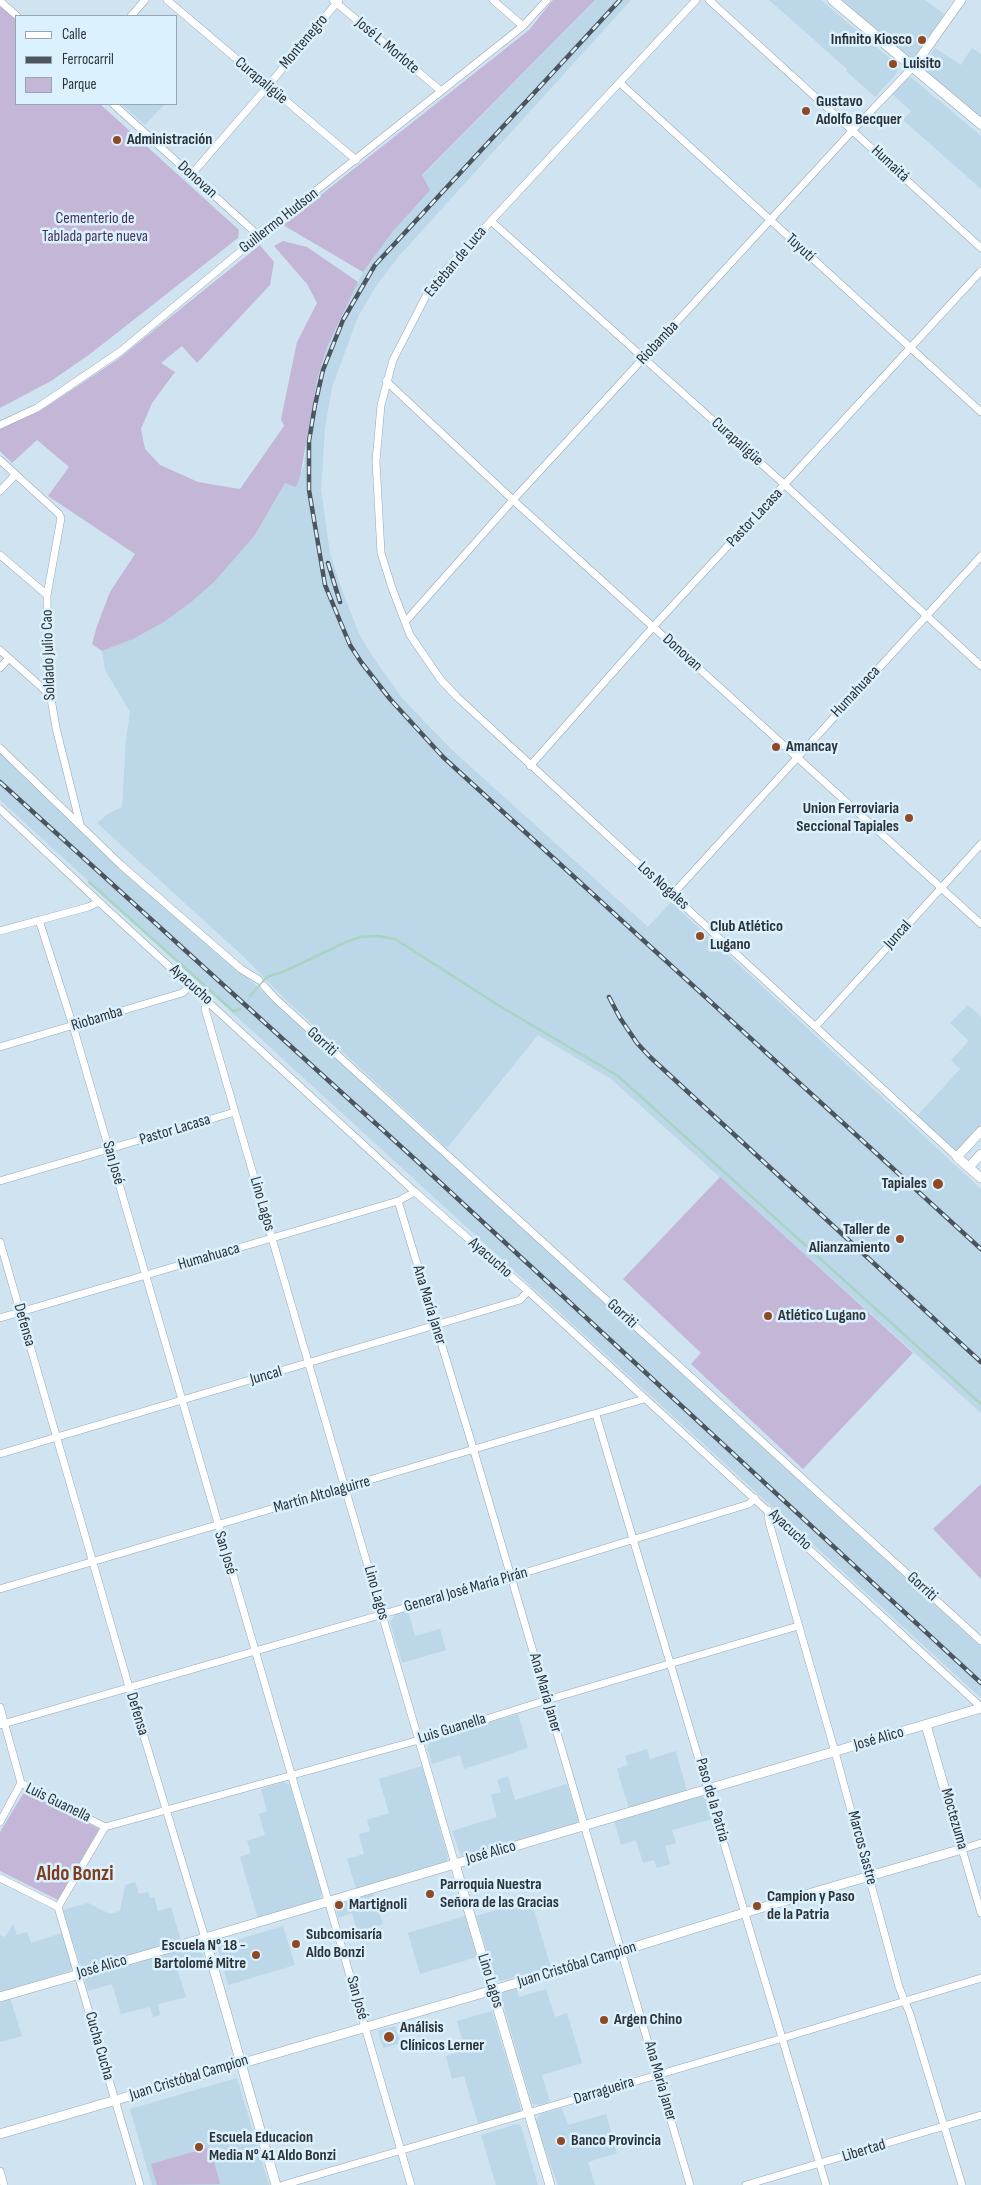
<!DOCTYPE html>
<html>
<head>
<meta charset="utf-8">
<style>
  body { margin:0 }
  #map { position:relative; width:981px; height:2185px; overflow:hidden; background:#cfe3f1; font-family:"Sofia Sans Condensed",sans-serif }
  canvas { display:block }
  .legend { position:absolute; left:15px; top:15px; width:162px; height:90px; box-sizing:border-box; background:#dcf1fe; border:1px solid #96a5af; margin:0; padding:6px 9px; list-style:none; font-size:15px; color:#2c3339 }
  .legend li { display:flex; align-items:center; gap:10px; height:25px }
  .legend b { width:25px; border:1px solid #96a5af }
</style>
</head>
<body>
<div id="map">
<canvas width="981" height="2185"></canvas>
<ul class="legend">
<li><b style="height:6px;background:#fff"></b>Calle</li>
<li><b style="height:6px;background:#4c555d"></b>Ferrocarril</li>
<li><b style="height:14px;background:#c4b6d7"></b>Parque</li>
</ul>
</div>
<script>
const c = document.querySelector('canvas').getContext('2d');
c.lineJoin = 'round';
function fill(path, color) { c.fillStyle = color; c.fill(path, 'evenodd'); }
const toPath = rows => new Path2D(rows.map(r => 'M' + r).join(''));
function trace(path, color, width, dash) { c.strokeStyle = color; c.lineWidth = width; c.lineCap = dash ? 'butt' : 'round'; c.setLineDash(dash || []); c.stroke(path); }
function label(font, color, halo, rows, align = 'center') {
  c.font = font + ' "Sofia Sans Condensed",sans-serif'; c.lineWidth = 5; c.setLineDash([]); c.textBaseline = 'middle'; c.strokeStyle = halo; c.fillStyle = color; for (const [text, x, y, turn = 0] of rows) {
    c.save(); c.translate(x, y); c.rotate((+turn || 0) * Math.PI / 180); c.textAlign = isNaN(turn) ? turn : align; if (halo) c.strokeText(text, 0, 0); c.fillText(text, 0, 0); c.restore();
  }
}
fill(toPath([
  [595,0,631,0,399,256,376,286,358,317,332,387,325,428,321,490,330,553,339,582,359,634,373,657,402,698,451,749,648,927,671,902,981,1189,981,1413,611,1079,538,1035,447,1148,284,998,243,956,97,823,108,814,122,807,126,740,130,712,105,670,102,651,133,639,164,622,190,603,255,535,285,483,296,486,304,465,309,415,317,380,327,347,363,272,394,230,422,176],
  [769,0,821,0,894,62,898,69,896,74,875,97,846,71,847,69],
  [837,0,925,0,947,16,913,61],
  [935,48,961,65,972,48,981,54,981,121,922,70],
  [907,77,912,78,981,136,981,189,903,120,911,111,891,93],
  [121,104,165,104,145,125],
  [0,752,981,1647,981,1698,0,800],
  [968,1005,981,1017,981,1127,962,1148,955,1150,916,1117,960,1069,951,1060,969,1041,950,1023],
  [408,1611,415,1636,440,1629,446,1650,402,1663,390,1622,395,1615],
  [518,1714,528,1748,464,1769,460,1755,432,1764,427,1748,430,1740],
  [647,1749,650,1759,676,1751,687,1791,629,1809,617,1769,628,1765,625,1756],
  [422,1766,448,1857,447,1861,356,1889,347,1859,364,1854,359,1834,370,1831,367,1820,389,1813,379,1779],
  [508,1776,515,1800,567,1784,578,1820,577,1822,574,1825,461,1856,452,1831,497,1817,491,1795,501,1792,497,1780],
  [283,1782,290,1785,322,1892,319,1900,258,1919,240,1857,251,1853,247,1841,265,1835,259,1814,267,1811,261,1789],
  [701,1796,706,1799,712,1819,672,1830,676,1843,665,1846,670,1864,657,1868,654,1860,643,1863,636,1840,621,1845,614,1820],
  [135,1882,139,1894,148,1892,150,1898,154,1897,158,1911,171,1907,181,1941,85,1968,81,1967,63,1910,88,1903,110,1914,120,1911,125,1885],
  [373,1892,383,1924,357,1932,352,1913,338,1918,335,1905,338,1902],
  [531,1900,551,1968,500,1981,495,1976,476,1916],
  [465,1916,477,1957,420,1974,408,1933],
  [13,1925,17,1935,27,1932,31,1943,62,1933,72,1967,70,1971,0,1993,0,1935,5,1937],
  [283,1926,295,1965,228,1985,217,1946],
  [198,1944,204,1957,176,1966,186,1997,158,2004,160,2015,153,2017,150,2007,121,2014,112,1984,88,1991,85,1982,86,1976],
  [516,1987,519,1997,546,1989,555,2017,567,2013,582,2063,542,2075,550,2102,539,2105,532,2104,501,1997,502,1991],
  [10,1998,22,2036,0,2042,0,2001],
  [492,2011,521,2109,520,2112,478,2124,464,2076,452,2079,446,2056,465,2050,457,2021],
  [395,2026,401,2043,383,2048,378,2031],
  [237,2078,269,2185,152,2185,130,2109],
  [562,2108,568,2125,606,2114,617,2153,588,2162,595,2185,558,2185,535,2122,540,2114],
  [517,2124,521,2126,538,2185,496,2185,481,2135]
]), '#bcd7e8');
fill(toPath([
  [553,0,595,0,422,175,430,190,394,230,363,272,283,225,529,30],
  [0,5,16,20,16,104,100,104,239,230,238,238,90,354,51,381,0,408],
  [283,241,307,247,358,282,327,347,317,380,300,477,296,487,285,483,255,535,214,582,190,603,164,622,133,639,102,651,92,644,97,626,110,592,135,554,48,496,69,467,37,440,12,463,0,451,0,429,46,407,117,360,260,245,274,262,270,285,197,363,182,346,161,363,175,372,152,403,141,429,145,449,160,465,198,482,240,489,284,426,281,419,297,342,317,303,307,284,274,246],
  [720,1177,913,1353,803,1469,691,1364,701,1353,623,1279],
  [981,1484,981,1579,933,1529],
  [26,1789,99,1829,58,1900,0,1871,0,1832],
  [210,2147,220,2184,157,2185,151,2164]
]), '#c4b6d7');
trace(toPath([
  [89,882,233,1011,240,1009],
  [250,996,267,977,283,972,346,942,360,937,378,936,395,939,498,1005,618,1076,981,1404]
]), '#a8d4c2', 2.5);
const minor = toPath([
  [167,0,356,160],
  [333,0,441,91],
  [493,0,523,26],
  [696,0,439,277,428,292,393,360,381,405,376,461,381,553,392,588,410,635,441,680,457,697,957,1157],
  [709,0,981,248],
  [0,1,17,16],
  [131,16,145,0],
  [620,83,981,412],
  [113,104,259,236],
  [191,175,268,86,339,0],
  [491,221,785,485,981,666],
  [386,381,513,500,981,924],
  [0,425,37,408,121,351,259,236,523,26,547,0],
  [0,460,59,514,61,518,47,595,48,681,56,728,80,824],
  [0,491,15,475],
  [0,555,47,595],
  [405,622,513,500,853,130,914,66],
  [0,650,49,694],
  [0,668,9,658],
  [0,748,121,865,241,969,259,980],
  [530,766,653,627,981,271],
  [0,809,99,902,415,1192,528,1291,981,1707],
  [672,895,981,556],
  [39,920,73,1026,411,2185],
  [0,931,88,907,99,902],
  [264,986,276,999,981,1641],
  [207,1000,205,1009,235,1112,455,1864],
  [816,1026,981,844],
  [0,1047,182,993,191,986],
  [0,1181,235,1112],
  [398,1201,474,1451,690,2185],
  [0,1242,129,1687,205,1938],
  [0,1318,398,1201,415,1192],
  [596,1415,826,2185],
  [0,1454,520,1300,528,1291],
  [768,1510,769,1522,835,1752,899,1987,910,2014,962,2185],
  [0,1589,644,1399],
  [0,1707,21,1783],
  [0,1725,511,1577,749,1504,755,1498],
  [21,1783,105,1827,419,1740,547,1700,798,1626],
  [0,1822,21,1783],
  [981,1843,962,1849,981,1913],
  [0,1878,58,1907],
  [58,1907,140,2185],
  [58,1907,105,1827],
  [0,2171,4,2185],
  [283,2185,783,2038,981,1978],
  [746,2185,981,2115]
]);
const tertiary = toPath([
  [914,66,961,0],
  [981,1131,957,1157,981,1178],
  [969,1167,981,1154],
  [455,1864,550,2185],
  [205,1938,276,2185],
  [0,1997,205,1938,981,1708],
  [0,2134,524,1981,757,1909,962,1849,926,1725]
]);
const secondary = toPath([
  [833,0,981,124]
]);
trace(minor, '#95a8b5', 8);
trace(tertiary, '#95a8b5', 10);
trace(secondary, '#95a8b5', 11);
trace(minor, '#fff', 7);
trace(tertiary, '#fff', 9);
trace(secondary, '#fff', 10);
const rail = toPath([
  [620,0,375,265,343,320,323,370,315,405,309,441,309,490,325,585,350,645,361,662,390,699,443,757,981,1249],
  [328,563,340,602],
  [0,782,418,1162,981,1683],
  [609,997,620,1018,637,1043,650,1057,981,1362]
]);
trace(rail, '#4c555d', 4.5);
trace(rail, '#dcf1fe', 2.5, [8]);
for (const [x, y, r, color] of [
  [922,40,5,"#904925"],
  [893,64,5,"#904925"],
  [806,111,5,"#904925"],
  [117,140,5,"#904925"],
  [776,747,5,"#904925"],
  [909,818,5,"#904925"],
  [700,936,5,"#904925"],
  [938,1184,6,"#904925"],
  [900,1239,5,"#904925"],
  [768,1316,5,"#904925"],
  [430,1894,5,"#904925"],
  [339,1905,5,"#904925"],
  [757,1906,5,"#904925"],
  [296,1944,5,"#904925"],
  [256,1955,5,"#904925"],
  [604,2020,5,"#904925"],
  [389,2037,6,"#904925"],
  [561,2141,5,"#904925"],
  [199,2147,5,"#904925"]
]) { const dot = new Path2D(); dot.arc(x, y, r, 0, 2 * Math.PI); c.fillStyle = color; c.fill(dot); trace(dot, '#dcf1fe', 2); }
label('bold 16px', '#2c3339', '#dcf1fe', [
  ["Infinito Kiosco",912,40,"right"],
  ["Luisito",903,64],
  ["Gustavo",816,102],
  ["Adolfo Becquer",816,120],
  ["Administración",127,140],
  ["Amancay",786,747],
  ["Union Ferroviaria",899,809,"right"],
  ["Seccional Tapiales",899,827,"right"],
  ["Club Atlético",710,927],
  ["Lugano",710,945],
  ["Tapiales",927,1184,"right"],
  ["Taller de",890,1230,"right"],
  ["Alianzamiento",890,1248,"right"],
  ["Atlético Lugano",778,1316],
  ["Parroquia Nuestra",440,1885],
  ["Señora de las Gracias",440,1903],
  ["Campion y Paso",767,1897],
  ["de la Patria",767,1915],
  ["Martignoli",349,1905],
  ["Subcomisaría",306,1935],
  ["Aldo Bonzi",306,1953],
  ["Escuela N° 18 -",246,1946,"right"],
  ["Bartolomé Mitre",246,1964,"right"],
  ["Argen Chino",614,2020],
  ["Análisis",400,2028],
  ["Clínicos Lerner",400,2046],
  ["Escuela Educacion",209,2138],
  ["Media N° 41 Aldo Bonzi",209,2156],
  ["Banco Provincia",571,2141]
], 'left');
label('16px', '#2c3339', '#dcf1fe', [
  ["Montenegro",304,42,-50],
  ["José L. Morlote",387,46,40],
  ["Curapaligüe",261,81,40],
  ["Humaitá",890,164,43],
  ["Donovan",197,180,42],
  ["Guillermo Hudson",279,221,-38],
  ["Tuyutí",800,248,42],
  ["Esteban de Luca",456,262,-50],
  ["Riobamba",658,343,-47],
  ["Curapaligüe",737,442,42],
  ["Pastor Lacasa",755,518,-47],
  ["Donovan",682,653,42],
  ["Soldado Julio Cao",49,655,-92],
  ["Humahuaca",856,692,-47],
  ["Los Nogales",663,886,42],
  ["Juncal",898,935,-48],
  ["Ayacucho",191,985,42],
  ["Riobamba",97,1019,-17],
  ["Gorriti",322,1042,42],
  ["Pastor Lacasa",175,1130,-17],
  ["San José",113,1163,74],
  ["Lino Lagos",262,1204,74],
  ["Humahuaca",209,1257,-16],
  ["Ayacucho",490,1258,41],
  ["Ana María Janer",429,1305,73],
  ["Gorriti",622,1314,42],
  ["Defensa",24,1325,74],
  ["Juncal",266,1376,-16],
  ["Martín Altolaguirre",322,1495,-16],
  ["Ayacucho",790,1530,43],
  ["San José",225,1553,73],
  ["Gorriti",922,1587,42],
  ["General José María Pirán",466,1590,-16],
  ["Lino Lagos",376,1593,74],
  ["Ana María Janer",545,1693,74],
  ["Defensa",137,1714,73],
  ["Luis Guanella",452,1729,-17],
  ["José Alico",879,1739,-16],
  ["Paso de la Patria",712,1800,74],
  ["Luis Guanella",58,1803,26],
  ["Moctezuma",954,1819,74],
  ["Marcos Sastre",862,1848,75],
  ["José Alico",491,1853,-16],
  ["Juan Cristóbal Campion",577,1965,-17],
  ["José Alico",102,1967,-16],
  ["Lino Lagos",490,1981,73],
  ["San José",357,1998,74],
  ["Cucha Cucha",99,2046,74],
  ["Juan Cristóbal Campion",189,2078,-17],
  ["Ana María Janer",660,2081,74],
  ["Darragueira",604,2091,-17],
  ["Libertad",864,2151,-17]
]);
label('16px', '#46305e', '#dcf1fe', [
  ["Cementerio de",95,219],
  ["Tablada parte nueva",95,237]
]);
label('bold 21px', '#7e3d1c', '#dcf1fe', [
  ["Aldo Bonzi",75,1875]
]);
</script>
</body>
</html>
